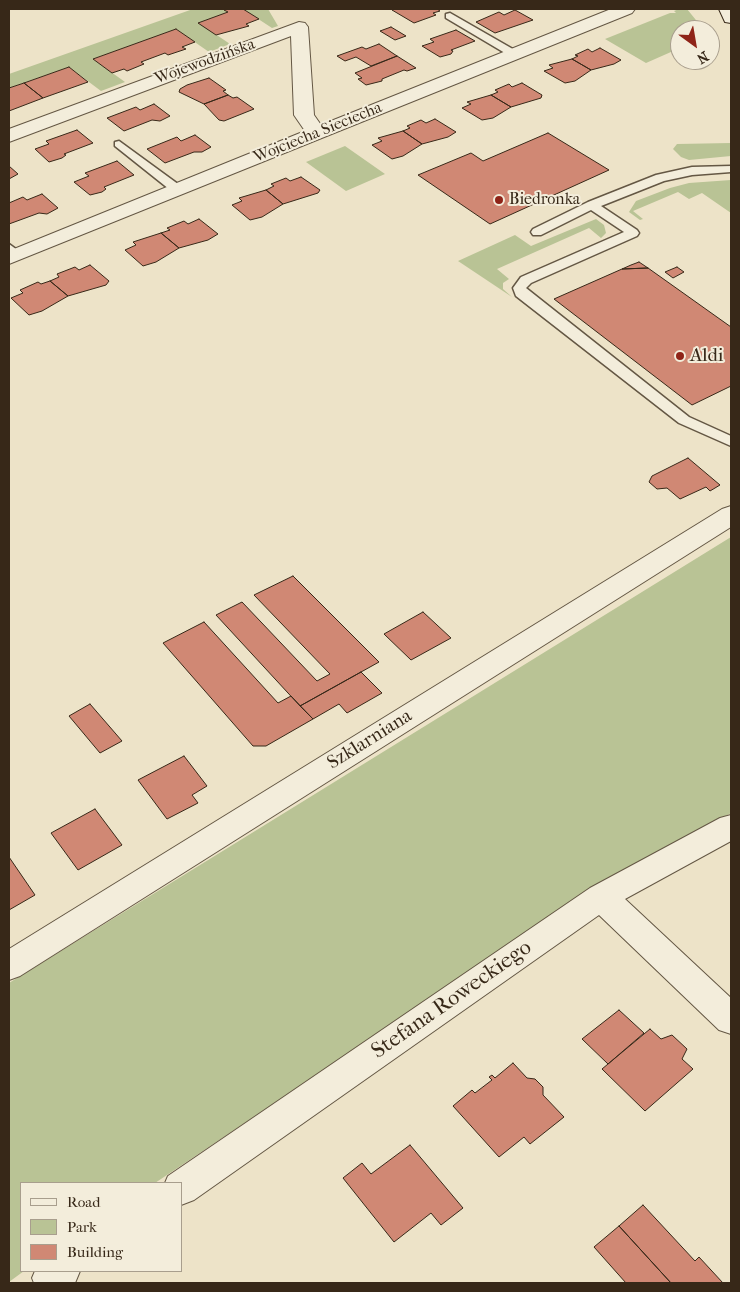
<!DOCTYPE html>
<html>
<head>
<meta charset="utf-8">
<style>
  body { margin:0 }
  #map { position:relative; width:740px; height:1292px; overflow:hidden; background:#ede3c8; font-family:"IM FELL French Canon",serif }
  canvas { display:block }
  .frame { position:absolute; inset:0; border:10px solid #372818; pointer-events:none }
  .legend { position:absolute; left:20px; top:1182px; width:162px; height:90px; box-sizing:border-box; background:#f3eddb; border:1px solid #a89e8d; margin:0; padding:6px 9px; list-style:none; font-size:15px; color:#372818 }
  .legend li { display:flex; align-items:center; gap:10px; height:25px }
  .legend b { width:25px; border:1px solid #a89e8d }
  .north { position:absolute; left:670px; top:20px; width:50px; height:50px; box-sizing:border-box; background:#f3eddb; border:1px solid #a89e8d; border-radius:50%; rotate:148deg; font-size:14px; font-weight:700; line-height:20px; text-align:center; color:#372818 }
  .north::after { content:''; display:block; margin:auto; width:18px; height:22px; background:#8f2418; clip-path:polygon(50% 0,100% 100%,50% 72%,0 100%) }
</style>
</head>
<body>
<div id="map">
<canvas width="740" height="1292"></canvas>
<div class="frame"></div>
<ul class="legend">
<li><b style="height:6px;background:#f3eddb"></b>Road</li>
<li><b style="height:14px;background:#b9c395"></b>Park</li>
<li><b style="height:14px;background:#d08874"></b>Building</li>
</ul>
<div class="north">N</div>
</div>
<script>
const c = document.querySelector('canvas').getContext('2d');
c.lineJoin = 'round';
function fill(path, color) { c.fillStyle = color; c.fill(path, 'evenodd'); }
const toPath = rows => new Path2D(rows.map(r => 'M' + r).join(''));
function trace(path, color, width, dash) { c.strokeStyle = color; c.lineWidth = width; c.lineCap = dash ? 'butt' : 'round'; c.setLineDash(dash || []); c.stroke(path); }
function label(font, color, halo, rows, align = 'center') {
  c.font = font + ' "IM FELL French Canon",serif'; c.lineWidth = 4; c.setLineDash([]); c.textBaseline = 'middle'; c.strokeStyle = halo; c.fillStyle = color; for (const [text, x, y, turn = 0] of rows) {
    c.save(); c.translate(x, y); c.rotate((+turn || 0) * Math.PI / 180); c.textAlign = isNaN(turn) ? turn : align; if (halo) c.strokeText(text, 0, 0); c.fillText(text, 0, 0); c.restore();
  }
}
fill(toPath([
  [193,9,227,9,225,10,228,12,199,23,230,44,209,52,176,29,93,59,125,82,101,91,69,67,9,88,9,74],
  [243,9,268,9,278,26,272,28],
  [679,9,687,9,704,30,680,30,680,48,646,63,605,39,670,13,676,13,674,11],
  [731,143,731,156,689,160,681,157,673,149,677,144],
  [345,146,385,174,346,191,306,162],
  [731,180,731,213,702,193,689,199,678,192,633,211,643,219,640,220,629,212,636,201,670,188,689,183],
  [596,219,604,225,606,233,601,238,589,228,497,269,509,279,503,283,503,289,512,297,458,261,515,235,531,246],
  [731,537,731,813,599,886,155,1183,21,1183,21,1271,24,1271,9,1282,9,983]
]), '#b9c395');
const building = toPath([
  [243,9,259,19,246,24,249,26,216,35,198,23,228,12,224,10,227,9,243,9],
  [395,9,437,9,440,11,433,13,436,15,414,23,392,10,395,9],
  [515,10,533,20,495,33,476,22,499,12,504,15,515,10],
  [391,27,406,36,395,40,380,31,391,27],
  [176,29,195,42,182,47,186,49,168,55,165,53,141,62,144,64,127,71,124,69,112,73,93,59,176,29],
  [456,30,475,41,451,50,453,51,451,54,440,57,422,46,434,42,430,39,456,30],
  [379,44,397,56,371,66,356,57,345,61,337,56,362,47,366,49,379,44],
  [600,48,621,60,614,64,591,70,572,59,578,56,575,55,588,49,592,52,600,48],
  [397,56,416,68,407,71,404,70,382,79,382,81,366,85,358,79,362,78,355,73,397,56],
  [572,59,591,70,575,81,565,83,544,71,553,68,549,65,572,59],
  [69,67,88,82,43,98,24,83,69,67],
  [209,78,226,90,223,91,228,95,204,104,179,92,180,89,187,85,209,78],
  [24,83,43,98,9,111,9,88,24,83],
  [522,83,542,95,541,98,511,107,491,95,498,92,495,90,509,84,512,87,522,83],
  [228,95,233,98,237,97,254,109,224,121,219,120,204,104,228,95],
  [491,95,511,107,493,118,482,120,462,108,471,104,467,102,491,95],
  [154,104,170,116,160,121,152,120,124,131,107,118,136,107,140,110,154,104],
  [435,119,456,132,448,137,422,144,403,131,410,128,407,126,421,120,426,123,435,119],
  [77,130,93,143,64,154,66,155,62,158,49,162,35,149,49,144,46,141,77,130],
  [403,131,422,144,403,156,392,159,372,145,382,141,378,138,403,131],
  [548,133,609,170,490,224,418,175,471,153,483,161,548,133],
  [195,135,211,147,202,152,194,152,165,163,147,149,177,137,181,141,195,135],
  [117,161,134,175,104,187,106,189,102,192,90,195,74,182,89,176,85,173,117,161],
  [9,166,18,174,9,179,9,166],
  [301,177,320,190,318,193,283,204,266,190,274,186,271,184,286,178,290,181,301,177],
  [266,190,283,204,262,217,250,220,232,205,242,201,239,198,266,190],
  [42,194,58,208,47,214,39,213,9,224,9,203,23,197,27,200,42,194],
  [199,219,218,234,208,240,179,248,161,233,170,230,167,228,184,221,188,224,199,219],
  [161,233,179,248,156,262,143,266,125,250,136,245,133,242,161,233],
  [639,262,648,268,622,269,631,265,639,262],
  [90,265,109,281,106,285,68,296,50,281,59,277,57,274,75,267,79,270,90,265],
  [677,267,684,272,673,278,665,272,677,267],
  [648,268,731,327,731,386,692,405,554,299,622,269,648,268],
  [50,281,68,296,42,311,29,315,11,298,23,293,20,290,38,282,41,284,50,281],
  [688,458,720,485,710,491,706,487,680,499,667,488,657,489,649,482,652,476,688,458],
  [293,576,379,662,300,706,216,615,242,602,317,681,330,674,254,595,293,576],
  [423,612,451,638,411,660,384,634,423,612],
  [204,622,278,703,291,696,313,719,266,746,253,746,163,643,204,622],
  [361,672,382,693,347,713,339,704,313,719,300,706,361,672],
  [90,704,122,741,100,753,69,716,90,704],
  [184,756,207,786,192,795,198,803,167,819,138,780,184,756],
  [95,809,122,845,78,870,51,833,95,809],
  [9,857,35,895,9,910,9,857],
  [619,1010,644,1033,608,1064,582,1039,619,1010],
  [650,1029,661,1039,672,1035,687,1049,682,1059,693,1069,645,1111,602,1069,650,1029],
  [513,1063,527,1078,535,1079,543,1087,543,1095,564,1117,530,1144,524,1137,499,1157,453,1106,472,1090,475,1093,492,1080,489,1077,492,1075,495,1078,513,1063],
  [410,1145,463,1208,441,1225,431,1213,394,1242,343,1178,362,1163,371,1174,410,1145],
  [643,1205,695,1261,699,1257,723,1283,671,1283,619,1226,643,1205],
  [619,1226,671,1283,626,1283,594,1247,619,1226]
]);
fill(building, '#d08874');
trace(building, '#372818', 1);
const lane = toPath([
  [450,13,518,52,519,54,518,56,510,56,446,18,446,14,450,13],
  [119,141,182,187,184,190,182,193,174,193,115,146,115,142,119,141],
  [731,166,731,172,692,175,664,181,601,206,637,230,639,233,637,236,531,283,526,288,689,417,731,436,731,446,679,423,516,296,513,288,521,277,624,232,591,210,541,235,533,235,531,232,533,229,588,202,656,175,692,167,731,166],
  [9,244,20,252,22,255,20,258,16,259,9,255,9,244]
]);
const street = toPath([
  [611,9,635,9,632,13,9,264,9,251,305,131,294,115,291,36,9,142,9,129,299,22,305,23,308,27,314,115,321,125,611,9],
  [731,506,731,527,20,976,9,980,9,949,722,509,731,506],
  [731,815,731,841,625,899,731,998,731,1034,719,1030,599,915,194,1200,181,1205,181,1183,165,1183,168,1176,590,888,720,818,731,815],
  [35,1271,80,1271,75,1283,34,1283,32,1278,35,1271]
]);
const secondary = toPath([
  [719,9,731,9,731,23,725,22,719,9]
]);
trace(lane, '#645744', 3);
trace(street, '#645744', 2);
trace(secondary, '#372818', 2);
fill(lane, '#f3eddb');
fill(street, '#f3eddb');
fill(secondary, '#f3eddb');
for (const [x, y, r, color] of [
  [499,200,5,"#8f2418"],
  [680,356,5,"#8f2418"]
]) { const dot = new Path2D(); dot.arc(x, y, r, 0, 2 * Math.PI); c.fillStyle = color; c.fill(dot); trace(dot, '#f3eddb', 2); }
label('16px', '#372818', '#f3eddb', [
  ["Wojewodzińska",205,62,-20],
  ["Wojciecha Sieciecha",318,133,-22]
]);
label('16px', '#372818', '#f3eddb', [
  ["Biedronka",509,200]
], 'left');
label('19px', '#372818', '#f3eddb', [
  ["Aldi",690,356]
], 'left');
label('19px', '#372818', '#f3eddb', [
  ["Szklarniana",370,740,-32]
]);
label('22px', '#372818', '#f3eddb', [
  ["Stefana Roweckiego",452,1000,-35]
]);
</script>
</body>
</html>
